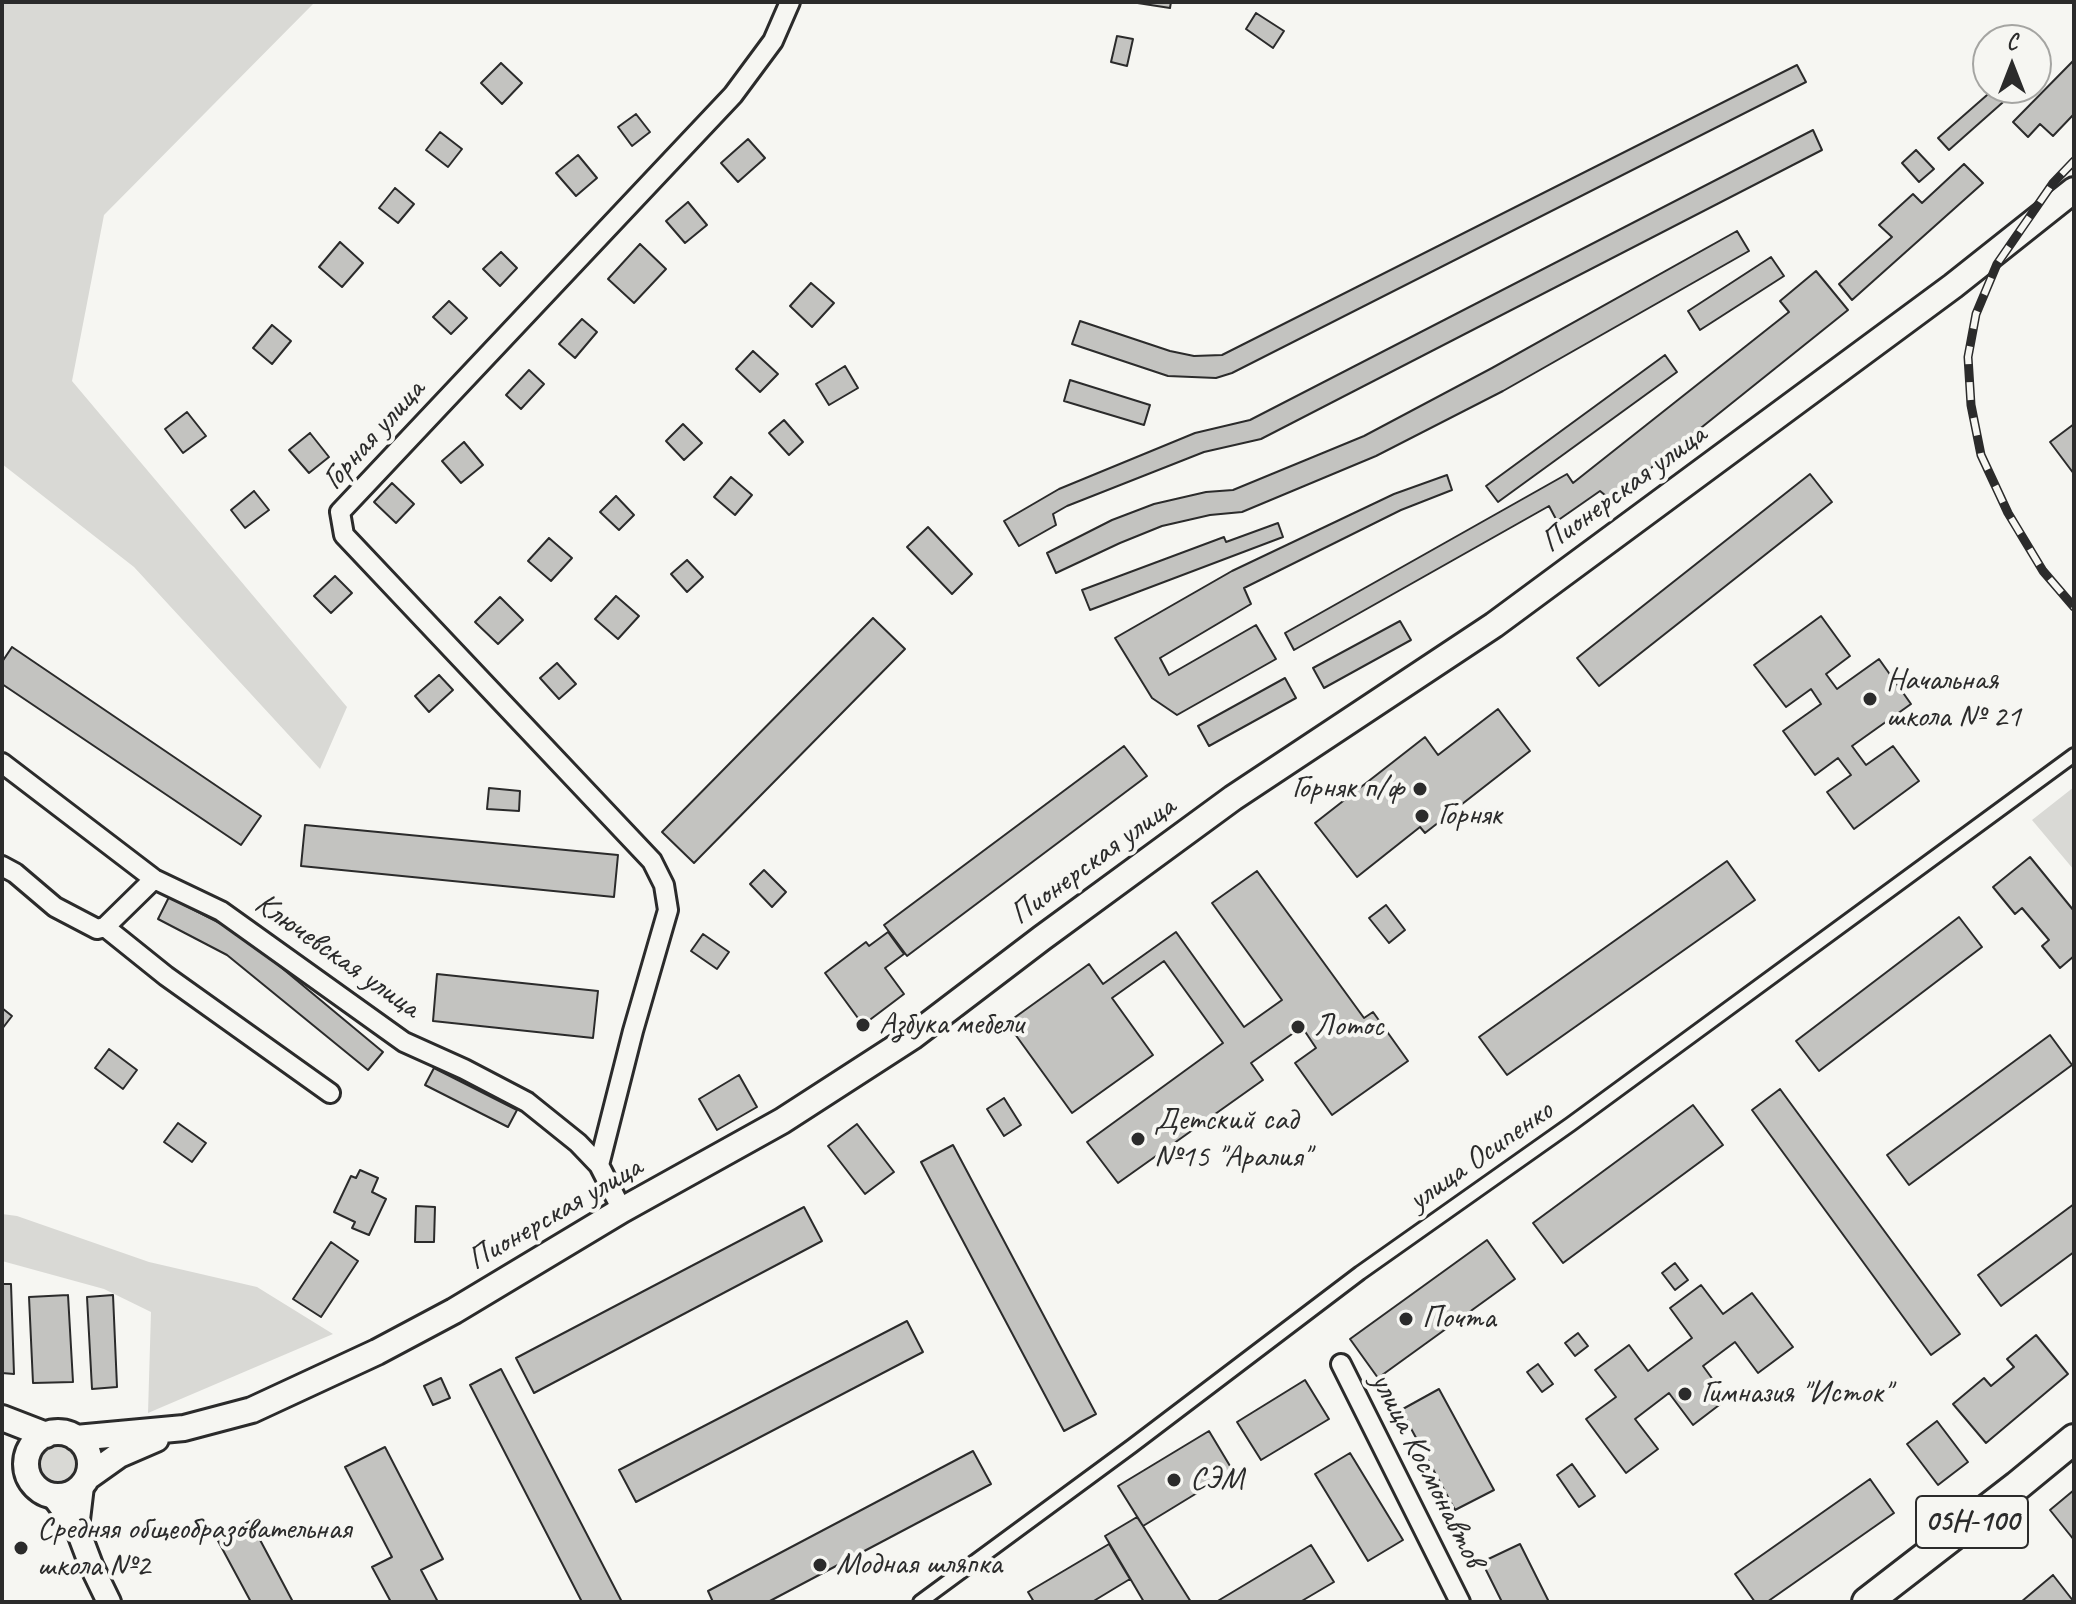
<!DOCTYPE html>
<html>
<head>
<meta charset="utf-8">
<style>
  body { margin:0 }
  #map { position:relative; width:2076px; height:1604px; overflow:hidden; background:#f6f6f2; font-family:Caveat,sans-serif }
  canvas { display:block }
  .frame { position:absolute; inset:0; border:4px solid #2b2b2b; pointer-events:none }
  .north { position:absolute; left:1972px; top:24px; width:80px; height:80px; box-sizing:border-box; background:#f6f6f2; border:2px solid #a5a5a2; border-radius:50%; rotate:0deg; font-size:22px; font-weight:700; line-height:32px; text-align:center; color:#2b2b2b }
  .north::after { content:''; display:block; margin:auto; width:28px; height:36px; background:#2b2b2b; clip-path:polygon(50% 0,100% 100%,50% 72%,0 100%) }
</style>
</head>
<body>
<div id="map">
<canvas width="2076" height="1604"></canvas>
<div class="frame"></div>
<div class="north">С</div>
</div>
<script>
const c = document.querySelector('canvas').getContext('2d');
c.lineJoin = 'round';
function fill(path, color) { c.fillStyle = color; c.fill(path, 'evenodd'); }
const toPath = rows => new Path2D(rows.map(r => 'M' + r).join(''));
function trace(path, color, width, dash) { c.strokeStyle = color; c.lineWidth = width; c.lineCap = dash ? 'butt' : 'round'; c.setLineDash(dash || []); c.stroke(path); }
function label(font, color, halo, rows, align = 'center') {
  c.font = font + ' Caveat,sans-serif'; c.lineWidth = 8; c.setLineDash([]); c.textBaseline = 'middle'; c.strokeStyle = halo; c.fillStyle = color; for (const [text, x, y, turn = 0] of rows) {
    c.save(); c.translate(x, y); c.rotate((+turn || 0) * Math.PI / 180); c.textAlign = isNaN(turn) ? turn : align; if (halo) c.strokeText(text, 0, 0); c.fillText(text, 0, 0); c.restore();
  }
}
fill(toPath([
  [2,2,315,2,104,215,72,381,347,707,320,769,134,567,2,464],
  [2074,787,2074,870,2032,820],
  [2,1214,17,1216,149,1262,257,1287,333,1334,148,1413,151,1312,104,1289,2,1261],
  '37 1464a21 21 0 1 1 42 0a21 21 0 1 1-42 0Z'
]), '#d9d9d5');
const building = toPath([
  [1131,2,1171,2,1170,8,1131,2],
  [1256,13,1284,31,1273,48,1246,29,1256,13],
  [1117,36,1133,39,1127,66,1111,62,1117,36],
  [2074,60,2074,114,2053,136,2040,124,2028,137,2013,122,2074,60],
  [501,63,522,83,502,104,481,83,501,63],
  [1797,65,1806,82,1232,373,1216,378,1168,376,1072,344,1080,321,1170,351,1194,356,1222,355,1797,65],
  [1995,88,2019,88,1949,150,1938,138,1995,88],
  [636,114,650,132,632,146,618,127,636,114],
  [1813,130,1822,150,1261,439,1204,452,1067,506,1053,514,1056,525,1019,546,1004,521,1059,489,1195,433,1250,420,1813,130],
  [440,132,462,149,448,167,426,150,440,132],
  [748,139,765,158,738,182,721,163,748,139],
  [1916,150,1934,169,1919,182,1902,163,1916,150],
  [578,155,597,178,576,196,556,173,578,155],
  [1964,164,1983,183,1852,300,1839,284,1892,237,1879,225,1913,194,1922,203,1964,164],
  [395,188,414,204,398,223,379,208,395,188],
  [688,202,707,225,685,243,666,221,688,202],
  [1737,231,1749,251,1503,391,1376,456,1242,512,1210,515,1162,526,1120,543,1056,573,1047,553,1112,520,1154,504,1206,492,1233,490,1364,436,1492,368,1737,231],
  [340,242,363,263,342,287,319,267,340,242],
  [640,244,666,269,634,303,608,279,640,244],
  [501,252,517,268,500,286,483,269,501,252],
  [1771,257,1784,276,1700,330,1688,311,1771,257],
  [1816,271,1848,310,1611,500,1600,491,1557,521,1549,506,1294,650,1285,633,1567,474,1573,483,1789,312,1780,301,1816,271],
  [811,283,834,303,812,327,790,306,811,283],
  [449,301,467,318,451,334,433,317,449,301],
  [582,319,597,332,575,358,559,344,582,319],
  [272,325,291,341,272,364,253,348,272,325],
  [753,351,778,374,760,392,736,369,753,351],
  [1665,355,1677,372,1498,502,1486,486,1665,355],
  [845,366,858,388,829,405,816,384,845,366],
  [529,370,544,384,521,409,506,395,529,370],
  [1070,380,1150,405,1144,425,1064,401,1070,380],
  [187,412,206,436,183,453,165,429,187,412],
  [784,420,803,442,789,455,769,433,784,420],
  [683,424,702,443,684,460,666,441,683,424],
  [2074,424,2074,474,2050,442,2074,424],
  [310,433,329,457,309,473,289,450,310,433],
  [464,442,483,465,461,483,442,461,464,442],
  [1810,474,1832,502,1599,686,1577,658,1810,474],
  [1447,475,1452,490,1401,510,1244,588,1251,604,1160,658,1169,675,1256,625,1276,659,1177,715,1152,698,1115,638,1232,571,1394,494,1447,475],
  [731,477,752,495,735,515,714,497,731,477],
  [392,483,414,504,396,523,374,502,392,483],
  [254,491,269,510,245,528,231,510,254,491],
  [616,496,634,515,619,530,600,512,616,496],
  [1278,523,1283,537,1090,610,1082,590,1224,537,1226,542,1278,523],
  [928,527,972,574,952,594,907,547,928,527],
  [549,538,572,558,551,581,528,561,549,538],
  [687,560,703,577,687,592,671,574,687,560],
  [335,576,352,593,331,613,314,596,335,576],
  [616,596,639,616,618,639,595,619,616,596],
  [500,597,523,620,498,644,475,622,500,597],
  [1821,616,1850,656,1826,674,1837,689,1879,659,1911,704,1852,746,1866,765,1893,746,1919,781,1854,829,1827,792,1851,775,1838,758,1815,775,1783,731,1821,704,1811,689,1786,707,1754,665,1821,616],
  [873,618,905,649,694,863,662,832,873,618],
  [1400,621,1411,640,1324,688,1313,668,1400,621],
  [12,647,261,816,241,845,2,684,2,662,12,647],
  [557,663,576,684,559,699,540,678,557,663],
  [439,675,453,690,429,712,415,696,439,675],
  [1285,678,1296,698,1209,746,1198,726,1285,678],
  [1498,709,1530,751,1425,833,1420,827,1357,877,1315,823,1425,737,1438,755,1498,709],
  [1124,746,1147,776,907,956,884,925,1124,746],
  [489,788,520,791,519,811,487,809,489,788],
  [305,825,618,855,614,897,301,866,305,825],
  [2030,857,2074,911,2074,956,2060,968,2042,946,2049,940,2022,908,2015,914,1993,887,2030,857],
  [1727,861,1755,900,1507,1075,1479,1037,1727,861],
  [764,870,786,892,772,907,750,884,764,870],
  [1257,871,1364,1018,1373,1012,1408,1061,1332,1115,1295,1063,1316,1048,1302,1027,1251,1063,1263,1080,1118,1183,1087,1142,1223,1043,1164,961,1112,998,1153,1055,1072,1113,1007,1023,1089,964,1103,984,1176,932,1244,1027,1282,1000,1212,903,1257,871],
  [169,897,241,934,383,1052,368,1070,227,955,158,919,169,897],
  [1386,905,1405,930,1389,943,1369,918,1386,905],
  [1959,917,1982,947,1819,1071,1796,1041,1959,917],
  [888,932,904,954,885,968,904,994,863,1025,825,973,866,942,869,946,888,932],
  [703,934,729,952,717,969,691,951,703,934],
  [437,974,598,991,593,1038,433,1021,437,974],
  [2,1008,12,1016,2,1029,2,1008],
  [2050,1035,2072,1065,1909,1185,1887,1155,2050,1035],
  [109,1049,137,1070,123,1089,95,1068,109,1049],
  [434,1068,517,1110,508,1127,425,1085,434,1068],
  [739,1075,757,1107,717,1130,699,1099,739,1075],
  [1780,1089,1960,1334,1931,1355,1752,1110,1780,1089],
  [1004,1098,1021,1125,1004,1136,987,1109,1004,1098],
  [1693,1105,1723,1145,1563,1263,1533,1223,1693,1105],
  [178,1123,206,1143,192,1162,164,1142,178,1123],
  [857,1124,894,1172,865,1194,828,1146,857,1124],
  [953,1145,1096,1414,1064,1431,921,1162,953,1145],
  [360,1170,378,1178,372,1192,386,1199,369,1235,352,1228,355,1222,334,1212,351,1176,356,1178,360,1170],
  [2074,1204,2074,1252,2001,1306,1978,1275,2074,1204],
  [416,1206,435,1207,434,1242,415,1242,416,1206],
  [804,1207,822,1241,534,1393,516,1358,804,1207],
  [1487,1240,1515,1279,1378,1378,1350,1339,1487,1240],
  [331,1242,358,1261,321,1317,293,1299,331,1242],
  [1675,1263,1688,1280,1675,1290,1662,1273,1675,1263],
  [2,1284,11,1284,14,1374,2,1373,2,1284],
  [1701,1285,1723,1314,1752,1293,1793,1347,1758,1373,1735,1342,1703,1366,1727,1399,1693,1425,1669,1393,1635,1419,1658,1449,1626,1473,1586,1419,1616,1397,1595,1370,1629,1345,1648,1371,1692,1338,1670,1308,1701,1285],
  [68,1295,73,1382,33,1383,29,1297,68,1295],
  [113,1295,117,1387,92,1389,87,1297,113,1295],
  [907,1321,923,1352,636,1502,619,1470,907,1321],
  [1578,1333,1588,1346,1575,1356,1565,1343,1578,1333],
  [2036,1335,2068,1374,1986,1443,1953,1404,1984,1378,1991,1386,2014,1367,2007,1359,2036,1335],
  [1538,1364,1553,1384,1542,1392,1527,1372,1538,1364],
  [501,1369,622,1602,582,1602,470,1385,501,1369],
  [441,1378,450,1398,433,1405,424,1386,441,1378],
  [1305,1380,1329,1419,1261,1460,1237,1422,1305,1380],
  [1439,1389,1494,1490,1455,1510,1401,1410,1439,1389],
  [1937,1421,1968,1462,1938,1485,1907,1444,1937,1421],
  [1209,1431,1233,1471,1143,1526,1118,1486,1209,1431],
  [385,1447,443,1559,421,1570,438,1602,391,1602,372,1567,392,1557,345,1467,385,1447],
  [973,1451,991,1484,768,1602,713,1602,708,1591,973,1451],
  [1350,1453,1403,1540,1368,1561,1315,1474,1350,1453],
  [1572,1464,1595,1496,1579,1507,1557,1475,1572,1464],
  [1870,1479,1894,1513,1767,1602,1755,1602,1735,1574,1870,1479],
  [2074,1490,2074,1540,2050,1510,2074,1490],
  [1137,1517,1143,1526,1191,1602,1144,1602,1105,1536,1137,1517],
  [250,1521,293,1602,251,1602,217,1539,250,1521],
  [1109,1544,1130,1579,1092,1602,1034,1602,1028,1592,1109,1544],
  [1520,1544,1549,1602,1502,1602,1482,1562,1520,1544],
  [1311,1545,1334,1582,1300,1602,1216,1602,1311,1545],
  [2053,1575,2074,1602,2021,1602,2053,1575]
]);
fill(building, '#c3c3c0');
trace(building, '#2b2b2b', 2);
const pedestrian = toPath([
  [920,1602,1132,1446,1360,1273,1571,1124,2074,755]
]);
const minor = toPath([
  [2,763,154,879,221,911,404,1042,464,1069,527,1102,578,1143,599,1165,622,1210],
  [2,866,15,873,55,907,97,929,105,927,154,879],
  [105,927,166,976,330,1093],
  [599,1165,633,1031,668,910,664,885,652,861,344,535,340,512,733,95,773,41,790,2],
  [1341,1364,1460,1602]
]);
const tertiary = toPath([
  [53,1496,77,1528,91,1565,109,1602],
  [77,1528,82,1486]
]);
const secondary = toPath([
  [2,1418,46,1435],
  '26 1464a32 32 0 1 1 64 0a32 32 0 1 1-64 0Z',
  [76,1438,184,1428,252,1410,377,1352,454,1311,622,1210,782,1121,912,1037,1042,938,1233,798,1494,625,1953,286,2074,190],
  [88,1477,119,1455,156,1439]
]);
const primary = toPath([
  [1867,1602,2017,1486,2074,1439]
]);
trace(pedestrian, '#2b2b2b', 18);
trace(minor, '#2b2b2b', 24);
trace(tertiary, '#2b2b2b', 28);
trace(secondary, '#2b2b2b', 30);
trace(primary, '#2b2b2b', 34);
trace(pedestrian, '#f6f6f2', 12);
trace(minor, '#f6f6f2', 18);
trace(tertiary, '#f6f6f2', 22);
trace(secondary, '#f6f6f2', 24);
trace(primary, '#f6f6f2', 28);
const rail = toPath([
  [2074,161,2053,183,1997,264,1976,314,1968,357,1971,405,1981,455,2008,513,2043,571,2074,607]
]);
trace(rail, '#2b2b2b', 9);
trace(rail, '#f6f6f2', 6, [18]);
for (const [x, y, r, color] of [
  [1870,699,8,"#2b2b2b"],
  [1420,789,8,"#2b2b2b"],
  [1422,816,8,"#2b2b2b"],
  [863,1025,8,"#2b2b2b"],
  [1298,1027,8,"#2b2b2b"],
  [1138,1139,8,"#2b2b2b"],
  [1406,1319,8,"#2b2b2b"],
  [1685,1394,8,"#2b2b2b"],
  [1174,1480,8,"#2b2b2b"],
  [21,1548,8,"#2b2b2b"],
  [820,1565,8,"#2b2b2b"]
]) { const dot = new Path2D(); dot.arc(x, y, r, 0, 2 * Math.PI); c.fillStyle = color; c.fill(dot); trace(dot, '#f6f6f2', 3); }
for (const [x, y, w] of [
  [1972,1522,112]
]) { const box = new Path2D(); box.roundRect(x - w / 2, y - 26, w, 52, 6); c.fillStyle = '#f6f6f2'; c.fill(box); trace(box, '#2b2b2b', 2); }
label('bold 30px', '#2b2b2b', null, [
  ["05Н-100",1972,1522]
]);
label('32px', '#2b2b2b', '#f6f6f2', [
  ["Горная улица",374,435,-48],
  ["Пионерская улица",1624,489,-36],
  ["Пионерская улица",1093,861,-36],
  ["Ключевская улица",337,956,35],
  ["улица Осипенко",1481,1156,-35],
  ["Пионерская улица",555,1214,-30],
  ["улица Космонавтов",1427,1470,63]
]);
label('32px', '#2b2b2b', '#f6f6f2', [
  ["Начальная",1886,681],
  ["школа № 21",1886,718],
  ["Горняк п/ф",1404,789,"right"],
  ["Горняк",1438,816],
  ["Азбука мебели",879,1025],
  ["Лотос",1314,1027],
  ["Детский сад",1154,1121],
  ["№15 \"Аралия\"",1154,1158],
  ["Почта",1422,1319],
  ["Гимназия \"Исток\"",1701,1394],
  ["СЭМ",1190,1480],
  ["Средняя общеобразовательная",37,1530],
  ["школа №2",37,1567],
  ["Модная шляпка",836,1565]
], 'left');
</script>
</body>
</html>
